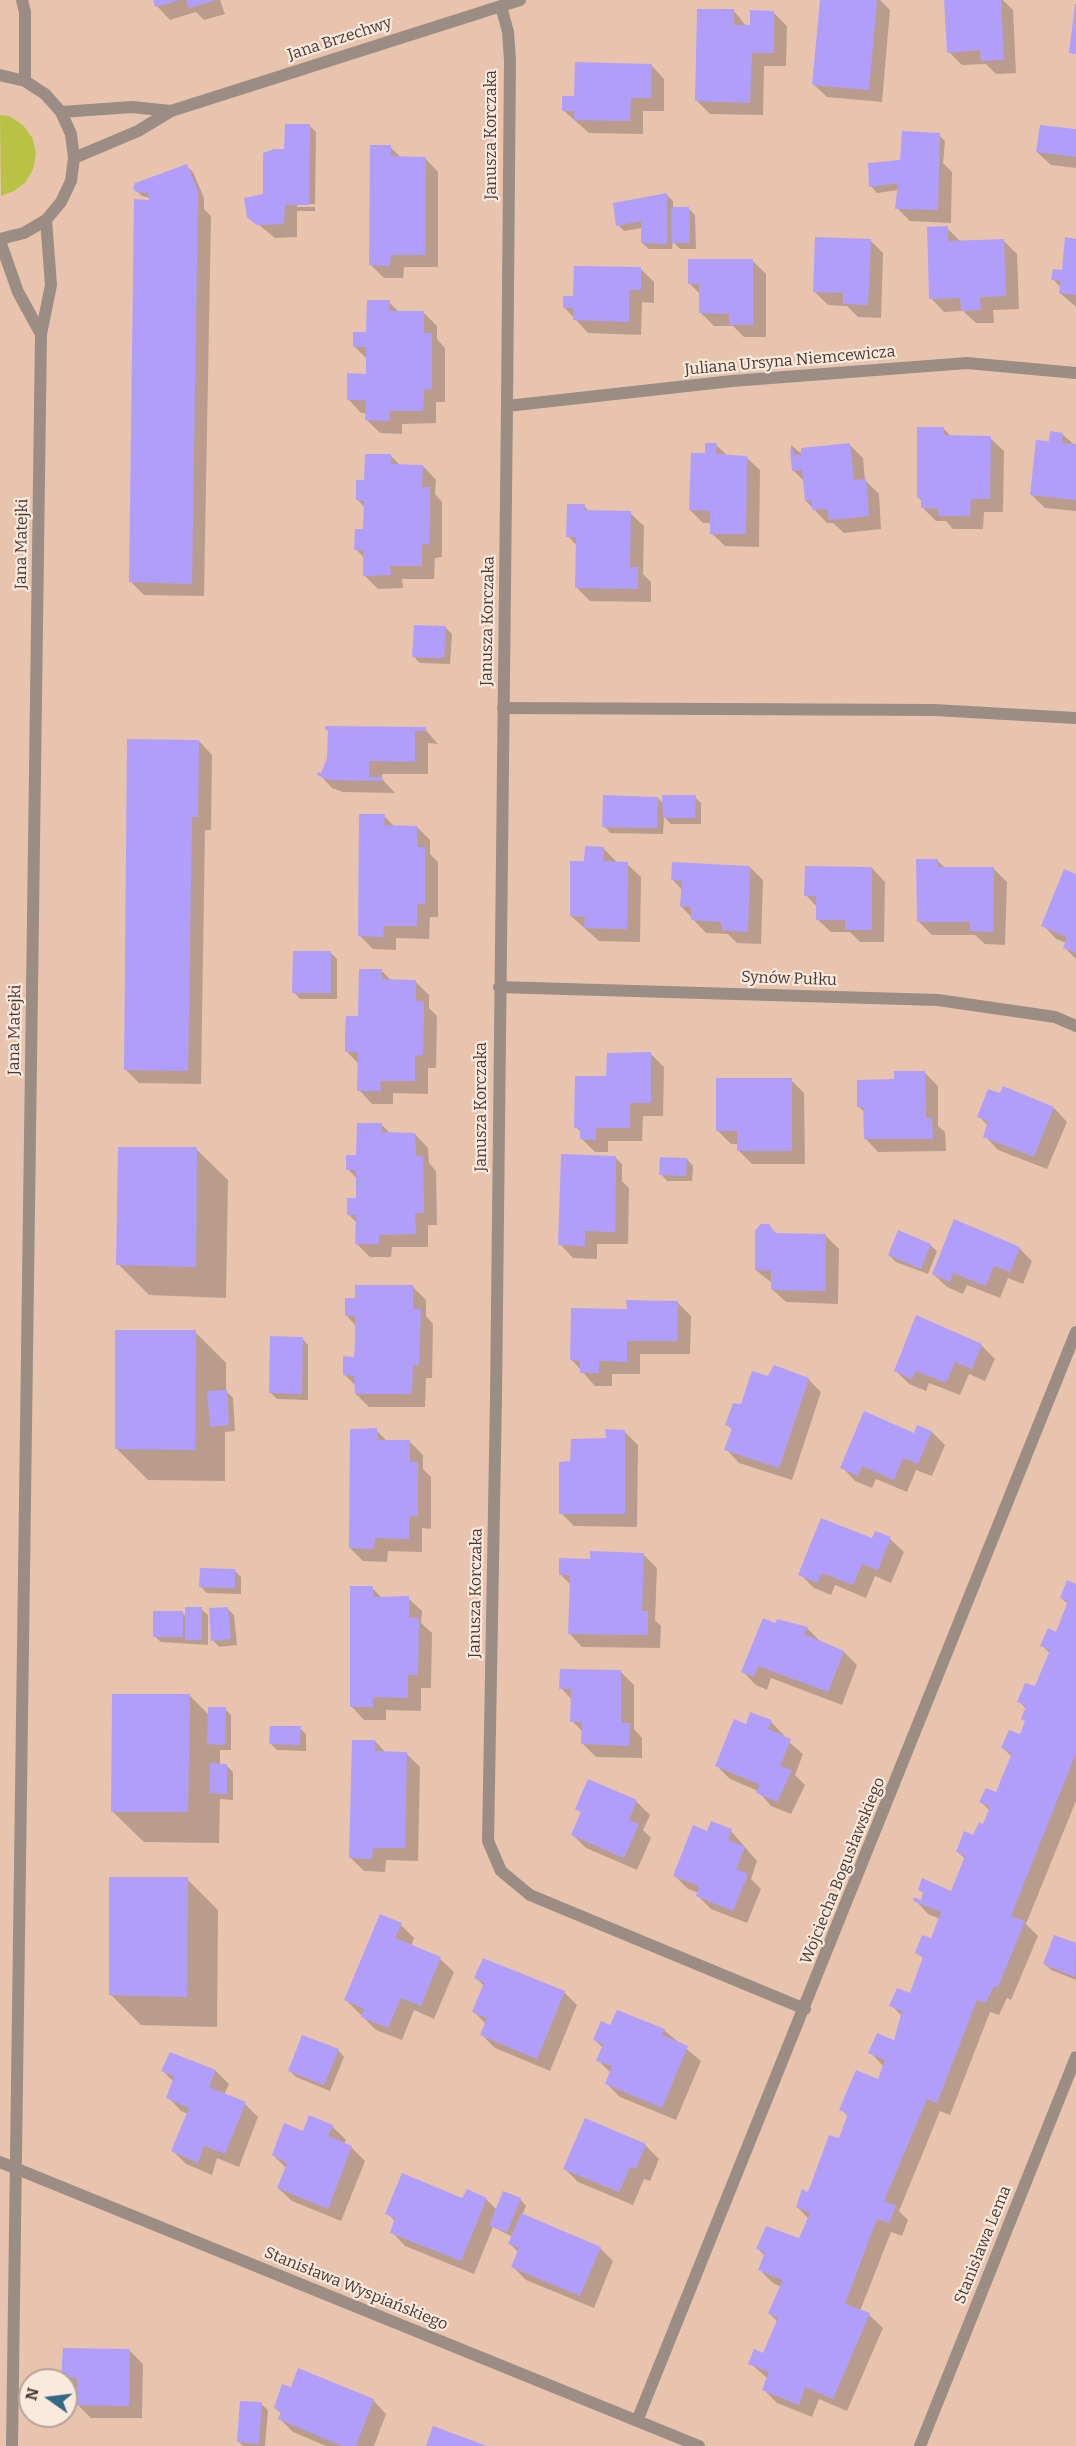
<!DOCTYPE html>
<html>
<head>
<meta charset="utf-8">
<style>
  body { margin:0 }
  #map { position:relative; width:1076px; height:2446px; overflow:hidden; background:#e8c4ae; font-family:Bitter,serif }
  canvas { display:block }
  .north { position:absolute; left:18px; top:2368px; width:60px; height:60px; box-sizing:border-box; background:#fce9de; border:2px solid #b4a398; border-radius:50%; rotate:284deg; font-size:16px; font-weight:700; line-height:24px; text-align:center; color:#473930 }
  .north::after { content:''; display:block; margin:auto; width:21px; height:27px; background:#336984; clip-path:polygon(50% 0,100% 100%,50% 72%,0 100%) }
</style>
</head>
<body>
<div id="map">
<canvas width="1076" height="2446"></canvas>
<div class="north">N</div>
</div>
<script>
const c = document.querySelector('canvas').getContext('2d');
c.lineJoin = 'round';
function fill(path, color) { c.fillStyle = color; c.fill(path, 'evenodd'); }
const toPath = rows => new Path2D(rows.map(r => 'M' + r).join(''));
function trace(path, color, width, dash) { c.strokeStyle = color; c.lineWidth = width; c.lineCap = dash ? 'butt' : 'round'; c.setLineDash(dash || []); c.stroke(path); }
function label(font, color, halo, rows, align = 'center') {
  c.font = font + ' Bitter,serif'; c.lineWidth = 4.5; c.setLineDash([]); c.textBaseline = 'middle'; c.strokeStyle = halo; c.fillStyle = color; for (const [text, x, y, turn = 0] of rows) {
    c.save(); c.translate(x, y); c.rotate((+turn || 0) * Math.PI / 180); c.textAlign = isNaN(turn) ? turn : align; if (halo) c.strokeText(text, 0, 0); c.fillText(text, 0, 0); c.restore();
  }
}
fill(toPath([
  [0,115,9,116,23,125,33,139,36,155,33,169,26,182,14,191,1,196]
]), '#bac245');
fill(toPath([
  [155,0,220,0,225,14,204,20,196,12,170,20,157,6],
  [821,0,880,0,890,10,882,102,827,97,813,84],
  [945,0,1003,0,1013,10,1016,73,996,74,986,64,962,65,949,52],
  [734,11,747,27,773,12,787,26,786,66,764,66,763,115,710,114,696,100],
  [651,65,664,79,664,111,643,111,643,134,589,133,563,110,576,97],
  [309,125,316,132,315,204,297,204,297,207,315,207,315,211,297,211,297,237,275,238,248,216],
  [1076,131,1076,168,1051,165,1037,152],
  [939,135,945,141,943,163,952,172,951,223,910,221,897,208,898,190,877,193,871,186],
  [390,147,402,158,425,158,438,172,438,267,404,267,403,278,384,278,371,265],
  [187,166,193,172,204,198,204,209,211,216,204,596,144,595,131,582,150,201,150,198,142,196,135,189],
  [667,195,673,201,673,208,688,208,695,215,696,249,680,249,673,242,672,249,649,249,642,243,642,228,624,231,618,225],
  [947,228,961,242,1003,240,1017,254,1019,309,993,310,994,323,976,323,963,311,944,312,931,298],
  [870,240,883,253,881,318,858,317,847,306,828,305,814,291],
  [1076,240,1076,307,1060,293,1061,288,1053,279,1063,271],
  [753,261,766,274,766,337,744,337,733,326,714,326,701,313,701,295,690,284],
  [641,269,654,282,654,303,642,302,641,335,588,333,564,307,574,298],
  [389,302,399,312,423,312,437,326,437,339,445,348,445,402,436,402,436,423,402,424,402,434,380,433,367,420,367,413,361,413,348,399,368,376,368,360,355,347,368,334],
  [943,428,951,436,990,438,1004,451,1003,512,984,512,983,529,953,529,946,521,936,521,923,508,922,502,919,498],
  [1062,434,1076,446,1076,511,1045,508,1032,495,1050,443],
  [716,445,728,456,746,457,760,470,759,547,725,546,711,533,712,523,703,523,690,510,706,455],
  [791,445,803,455,850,445,863,458,865,480,879,494,881,529,844,533,833,523,827,523,806,501,805,482,793,470],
  [391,456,401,466,423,466,436,480,435,494,442,502,442,557,435,558,434,579,402,579,403,588,378,589,365,576,364,558,356,549,364,531,365,508,357,499],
  [584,506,590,512,630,513,644,526,643,574,651,582,651,602,590,601,577,588,577,546,568,536],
  [445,627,452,634,450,664,420,663,414,657],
  [326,729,425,729,438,744,428,743,428,774,382,774,382,779,395,793,343,792,332,788,319,774,322,775,329,759,329,732],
  [199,741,212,755,211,830,205,830,201,1084,139,1083,126,1070],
  [695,797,701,803,701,824,671,824,664,817,663,834,610,833,604,826,658,798,664,804],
  [384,816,395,827,417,827,430,840,430,854,438,862,438,917,430,917,429,939,396,938,396,950,373,949,360,936],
  [603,848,617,862,627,864,641,877,640,942,599,941,571,916,586,862],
  [937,860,945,868,993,868,1007,882,1005,945,985,944,975,935,932,935,918,921],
  [750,867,763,880,761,944,737,943,728,934,706,933,681,906,682,890,672,879],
  [872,868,885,882,884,942,860,942,850,932,831,932,817,919,817,907,806,895],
  [1076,875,1076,959,1065,948,1067,943,1056,939,1043,925],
  [331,953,337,959,337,999,300,999,294,992],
  [382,971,392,981,416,982,429,995,429,1008,437,1016,436,1068,428,1068,428,1094,393,1093,393,1104,372,1104,359,1090,359,1064,347,1052],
  [651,1054,664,1067,663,1116,643,1116,642,1141,608,1141,608,1152,595,1152,582,1139,582,1133,576,1127,608,1077],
  [924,1072,938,1086,938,1126,945,1132,946,1151,878,1152,865,1138,865,1113,858,1106,896,1081],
  [791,1080,804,1093,805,1164,752,1164,738,1150,738,1144,731,1144,717,1130],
  [1004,1088,1054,1108,1067,1122,1047,1169,998,1150,985,1136,988,1126,979,1116,1001,1095],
  [382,1125,391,1134,415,1134,428,1148,429,1163,436,1171,437,1225,428,1225,428,1247,392,1247,391,1257,370,1257,357,1244,357,1223,348,1214,358,1199,357,1179,348,1169],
  [196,1149,228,1180,226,1298,149,1295,118,1264],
  [615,1157,622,1164,622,1181,629,1188,628,1244,597,1244,597,1259,573,1258,560,1244],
  [687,1159,693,1166,692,1181,667,1181,661,1174],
  [769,1226,778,1235,825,1235,839,1249,838,1304,786,1302,772,1289,772,1283,756,1270],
  [930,1245,937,1251,928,1274,896,1262,889,1255],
  [1019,1248,1032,1261,1023,1284,1008,1278,1000,1298,967,1285,963,1294,947,1287,933,1274],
  [413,1287,426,1300,426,1316,433,1324,432,1378,426,1378,425,1407,369,1407,356,1394,356,1386,345,1375,356,1358,356,1326,346,1315,356,1300],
  [677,1302,691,1316,690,1354,640,1354,640,1374,612,1374,612,1386,595,1386,572,1360,628,1310],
  [195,1332,226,1363,226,1391,233,1398,235,1431,225,1432,225,1481,148,1480,117,1449],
  [302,1338,308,1345,308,1400,277,1399,271,1393],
  [981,1345,995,1359,985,1381,969,1374,960,1395,929,1383,926,1391,909,1384,895,1370],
  [808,1379,821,1392,792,1480,739,1463,726,1449,733,1430,727,1425,742,1405],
  [918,1427,932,1432,945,1445,932,1476,916,1470,907,1492,876,1479,872,1488,855,1481,842,1467,914,1435],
  [376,1430,388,1442,410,1442,423,1455,423,1469,431,1477,431,1529,422,1528,422,1552,388,1551,387,1562,363,1561,350,1548],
  [624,1431,638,1445,637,1527,574,1526,561,1513,572,1463],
  [890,1539,904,1552,891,1583,875,1576,866,1598,835,1585,831,1595,814,1588,800,1574,872,1540],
  [643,1554,657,1568,655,1620,661,1626,660,1648,582,1647,569,1633,571,1585,560,1574,592,1560],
  [234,1570,241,1577,241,1594,207,1593,200,1586],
  [1076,1585,1076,1801,1026,1924,1038,1936,1011,2000,1007,1998,999,2015,990,2012,950,2115,940,2111,899,2211,908,2220,902,2236,891,2232,860,2311,869,2315,883,2328,847,2411,819,2399,812,2417,777,2403,764,2390,768,2379,750,2363,764,2355,778,2322,769,2313,781,2287,773,2283,760,2270,765,2256,758,2249,800,2240,809,2219,797,2207,809,2194,839,2140,849,2117,841,2109,878,2081,883,2066,870,2052,895,2042,902,2016,891,2005,910,1995,924,1959,917,1953,931,1940,940,1919,928,1914,915,1900,922,1901,924,1894,919,1889,952,1893,965,1859,957,1851,983,1826,990,1811,981,1802,996,1794,1012,1757,1003,1748,1021,1736,1026,1722,1026,1709,1019,1701,1035,1688,1050,1653,1042,1646,1057,1634,1069,1605,1061,1598],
  [372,1588,382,1598,408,1598,422,1611,421,1623,432,1633,431,1688,421,1688,421,1711,386,1710,386,1720,364,1720,351,1706],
  [201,1609,208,1615,208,1645,161,1642,154,1636,183,1613,186,1617],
  [228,1609,234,1615,237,1645,219,1647,213,1640],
  [776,1625,807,1628,820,1641,844,1652,857,1665,842,1705,771,1678,767,1690,756,1685,743,1672],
  [621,1672,634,1685,634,1729,642,1738,642,1758,596,1757,583,1744,583,1732,572,1721,572,1700,561,1688],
  [190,1696,209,1715,225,1709,231,1715,231,1750,220,1750,220,1765,226,1765,233,1772,233,1800,220,1799,219,1843,144,1842,112,1811],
  [771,1722,784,1735,783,1737,803,1754,795,1775,805,1785,791,1814,771,1806,758,1791,730,1779,717,1766,747,1726],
  [300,1728,306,1734,306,1751,277,1750,270,1743],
  [375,1741,386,1753,406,1753,420,1767,418,1861,386,1860,385,1872,364,1871,350,1857],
  [589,1781,637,1802,650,1815,643,1830,651,1838,637,1870,586,1848,573,1835,582,1813,577,1809],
  [731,1831,757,1861,751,1879,761,1889,747,1923,711,1909,698,1896,699,1893,688,1889,675,1876,708,1833],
  [187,1879,218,1910,217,2027,141,2025,110,1994],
  [401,1925,414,1938,411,1946,440,1959,454,1972,434,2019,414,2010,402,2040,376,2030,346,2000],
  [1055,1937,1076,1945,1076,1980,1051,1970,1045,1964],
  [476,1978,564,1992,577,2005,550,2071,495,2048,482,2035,486,2024,474,2012,484,1986],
  [611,2027,664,2030,701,2061,676,2120,620,2097,607,2084,611,2073,598,2060,603,2048,595,2040],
  [338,2050,344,2057,330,2091,296,2077,290,2071],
  [163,2071,216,2071,229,2084,224,2095,245,2104,258,2117,239,2167,217,2158,212,2175,186,2164,173,2151,188,2114,181,2111,168,2097,174,2082],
  [332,2126,346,2140,344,2144,351,2147,365,2161,341,2221,292,2201,278,2188,286,2168,273,2155,304,2133],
  [645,2145,659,2159,650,2181,644,2179,633,2205,578,2182,565,2169],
  [486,2199,497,2210,520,2199,526,2206,522,2215,600,2248,613,2261,594,2308,526,2280,513,2267,518,2252,510,2244,513,2237,493,2227,474,2274,405,2246,392,2232,396,2222,387,2213,463,2200],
  [129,2350,143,2364,142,2418,91,2418,78,2405,78,2390,63,2377],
  [291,2389,373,2400,386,2414,374,2446,326,2446,293,2432,280,2419,282,2414,275,2408],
  [261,2404,268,2410,265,2446,243,2446,239,2442]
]), '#0003');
fill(toPath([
  [153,0,177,0,177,1,155,7],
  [186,0,213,0,213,1,189,8],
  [820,0,877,0,869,90,812,85],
  [944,0,1001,0,1004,60,981,61,980,50,947,53],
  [1075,4,1076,4,1076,54,1069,53],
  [697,9,734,9,734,25,750,25,750,10,774,11,774,53,752,53,750,103,695,101],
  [575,62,652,64,651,98,631,98,630,121,574,120,574,111,562,111,562,96,574,96],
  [285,124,310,124,309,205,285,205,284,224,256,225,247,217,244,198,263,194,263,153,274,149,284,149],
  [1040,125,1076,129,1076,157,1036,152],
  [902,131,940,133,938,210,895,209,898,183,869,187,868,163,900,160],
  [370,145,391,145,391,156,426,157,425,255,391,255,390,266,369,265],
  [187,164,198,191,192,584,129,582,134,199,149,200,148,193,136,192,133,188,135,183],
  [667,193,667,244,641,243,641,221,616,226,613,203],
  [671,207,689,207,690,243,672,243],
  [948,226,948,241,1004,239,1006,296,980,297,981,310,961,311,960,298,929,299,927,227],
  [815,237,871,239,868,305,843,304,843,293,813,292],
  [1065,237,1076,239,1076,295,1059,293,1061,281,1051,280,1053,269,1062,270],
  [688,259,753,259,753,325,729,325,729,314,699,313,699,284,688,284],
  [574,266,641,267,641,290,629,290,629,322,573,320,573,308,563,308,563,296,573,296],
  [367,300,390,300,389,311,424,311,424,333,432,333,432,389,424,390,423,411,390,411,389,421,365,420,366,400,347,400,347,373,366,374,366,347,353,347,353,332,366,332],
  [917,427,944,427,944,435,991,436,990,499,971,499,970,516,938,516,939,509,921,508,921,498,917,498],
  [1050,431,1063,433,1061,443,1076,444,1076,500,1030,495,1036,440,1049,441],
  [705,443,717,443,716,454,747,456,746,534,710,534,710,511,689,510,691,453,705,453],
  [850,443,854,480,866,479,869,516,829,520,827,509,812,510,812,501,805,501,802,470,792,471,790,449,793,449,794,455,801,455,801,448],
  [365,454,391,454,391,464,423,465,422,487,430,487,430,516,429,544,422,545,422,566,390,566,391,575,363,576,363,550,354,550,355,529,363,529,364,501,356,500,356,480,364,480],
  [567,504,585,504,584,510,631,511,630,567,638,567,638,589,575,588,576,537,566,537],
  [414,625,446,626,444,658,412,657],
  [325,726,426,727,426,731,415,731,415,762,369,761,369,777,382,777,383,781,329,780,317,775,318,772,321,773,327,758,328,730,325,730],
  [127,739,199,740,198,817,192,817,188,1071,124,1070],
  [603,795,658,797,657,828,602,827],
  [662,795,696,795,695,818,663,818],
  [359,814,385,814,384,825,417,826,418,847,425,847,425,904,417,904,417,926,383,926,384,937,358,936],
  [585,846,604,847,603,861,628,862,627,929,584,928,585,917,570,916,570,861,584,861],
  [916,859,938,859,938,867,994,867,993,932,970,931,970,922,917,922],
  [672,862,750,866,748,932,722,930,721,922,691,920,691,907,680,906,682,881,671,880],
  [805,866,872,867,872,930,845,930,845,920,816,920,816,896,804,896],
  [1064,869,1076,874,1076,953,1063,948,1067,937,1041,926],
  [293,951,331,951,331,993,292,993],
  [359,969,382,969,382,979,416,980,416,1001,424,1002,423,1055,415,1056,415,1081,380,1081,381,1091,357,1091,358,1052,345,1052,345,1030,346,1016,358,1016],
  [651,1052,651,1103,630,1103,630,1128,596,1128,596,1140,580,1139,580,1128,574,1128,575,1076,606,1076,607,1053],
  [894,1071,925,1071,926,1118,932,1118,933,1139,864,1139,863,1107,857,1107,857,1080,894,1079],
  [716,1078,792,1078,792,1151,737,1151,737,1131,716,1131],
  [1003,1086,1054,1107,1034,1157,983,1137,988,1121,977,1117,988,1089,1000,1093],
  [357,1123,382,1123,382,1132,415,1133,416,1156,423,1156,424,1213,415,1213,416,1234,379,1235,379,1244,355,1244,356,1215,347,1215,347,1198,356,1198,356,1170,346,1170,346,1155,356,1155],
  [118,1147,197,1147,196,1267,116,1265],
  [561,1154,616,1156,615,1232,585,1231,585,1246,558,1245],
  [660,1157,687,1158,686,1176,659,1175],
  [954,1219,1020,1247,1010,1272,994,1266,986,1286,953,1273,950,1282,932,1274],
  [761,1224,769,1224,775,1233,826,1234,825,1291,771,1290,771,1271,755,1270,755,1230],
  [898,1230,931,1244,921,1269,888,1255],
  [355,1285,413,1285,413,1309,421,1309,419,1365,413,1365,412,1394,355,1394,354,1376,343,1375,343,1356,354,1357,355,1340,355,1316,345,1316,345,1298,355,1298],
  [626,1300,678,1301,677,1341,627,1341,627,1362,599,1361,599,1373,580,1373,580,1361,570,1360,571,1308,627,1309],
  [916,1315,982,1344,972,1369,955,1362,946,1383,916,1371,912,1379,894,1371],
  [115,1330,196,1330,195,1450,115,1449],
  [270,1336,303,1337,302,1394,269,1393],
  [774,1365,809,1378,779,1468,724,1450,732,1428,725,1425,733,1403,741,1404,752,1371,768,1376],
  [227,1390,229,1425,210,1427,207,1391],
  [864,1411,914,1433,917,1425,932,1431,918,1464,903,1458,894,1480,862,1466,858,1476,840,1468],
  [377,1428,378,1440,410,1440,410,1462,418,1462,418,1516,409,1516,409,1539,375,1538,374,1549,349,1548,350,1429],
  [605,1429,625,1430,625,1514,559,1514,559,1462,570,1461,571,1439,606,1438],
  [821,1518,872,1538,875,1531,891,1537,878,1570,862,1564,853,1585,822,1573,818,1583,798,1575],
  [590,1551,644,1553,642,1611,648,1611,648,1635,568,1634,570,1575,559,1575,559,1558,590,1559],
  [200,1568,235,1569,235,1588,199,1587],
  [1067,1580,1076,1584,1076,1753,1011,1916,1025,1921,998,1987,994,1986,986,2003,977,2000,937,2103,927,2099,884,2201,896,2206,889,2223,877,2219,845,2304,870,2313,833,2399,805,2387,799,2405,762,2390,769,2372,748,2364,754,2349,763,2353,771,2334,778,2318,768,2313,783,2280,758,2270,765,2252,756,2249,766,2226,799,2238,810,2213,796,2207,802,2189,808,2192,829,2135,839,2138,848,2114,839,2110,856,2070,878,2079,885,2060,868,2053,877,2033,894,2040,902,2011,889,2006,897,1988,910,1993,923,1957,915,1953,922,1935,931,1938,941,1912,913,1901,914,1897,921,1900,923,1892,918,1890,922,1878,951,1891,965,1856,956,1852,964,1831,973,1835,979,1822,983,1824,990,1807,979,1802,986,1788,996,1792,1012,1753,1001,1748,1009,1730,1020,1734,1025,1721,1021,1719,1026,1706,1017,1702,1025,1683,1035,1686,1050,1650,1040,1646,1048,1628,1056,1632,1068,1601,1060,1598],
  [350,1586,373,1586,373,1597,409,1596,409,1618,419,1618,418,1675,408,1675,408,1698,373,1697,373,1707,350,1707],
  [185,1607,202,1607,202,1640,185,1640],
  [228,1607,231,1639,211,1641,209,1608],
  [153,1611,183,1611,183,1637,153,1637],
  [763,1618,775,1623,777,1619,808,1627,804,1634,844,1651,828,1692,758,1666,754,1677,741,1672],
  [560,1669,621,1670,621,1723,630,1723,629,1746,581,1744,582,1722,570,1722,571,1689,559,1689],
  [112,1694,190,1694,188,1812,111,1812],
  [208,1707,226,1707,225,1745,207,1744],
  [750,1712,772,1720,768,1729,791,1739,780,1766,792,1770,777,1802,756,1793,759,1784,715,1766,734,1719,746,1724],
  [270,1726,301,1726,300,1745,269,1744],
  [352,1740,375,1740,375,1751,407,1752,405,1848,373,1848,372,1859,349,1858],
  [210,1763,227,1764,227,1794,209,1793],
  [588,1779,637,1800,629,1820,639,1824,624,1858,571,1835,581,1812,575,1809],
  [711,1821,732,1829,728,1840,745,1847,736,1869,748,1874,733,1911,696,1896,699,1886,673,1876,693,1825,707,1831],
  [109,1877,188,1877,187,1997,109,1995],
  [380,1914,402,1923,395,1938,441,1957,421,2006,401,1998,388,2028,361,2017,364,2009,344,2000],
  [1054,1935,1076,1943,1075,1977,1043,1964],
  [483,1958,565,1991,537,2059,480,2035,487,2018,472,2012,484,1983,474,1978],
  [617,2010,665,2029,662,2035,688,2046,662,2108,605,2084,612,2066,596,2061,603,2044,593,2040,601,2021,610,2025],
  [302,2035,339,2049,324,2085,288,2071],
  [170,2052,216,2070,209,2087,246,2102,225,2154,204,2146,198,2163,171,2151,189,2108,166,2098,174,2076,161,2071],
  [309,2115,333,2125,328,2136,352,2146,328,2209,277,2188,287,2163,272,2155,284,2123,303,2131],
  [585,2118,646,2144,636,2169,630,2167,619,2192,563,2169],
  [402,2173,462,2198,467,2189,487,2198,461,2261,390,2233,395,2218,385,2214],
  [503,2191,521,2198,507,2232,489,2226],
  [521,2213,601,2247,580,2296,511,2267,519,2248,508,2244],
  [63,2348,130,2349,129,2406,77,2405,77,2378,61,2377],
  [298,2368,374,2399,356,2446,342,2446,278,2419,281,2412,274,2408,282,2384,291,2387],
  [240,2401,262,2402,259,2444,237,2442],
  [433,2426,487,2446,426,2446]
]), '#b19efb');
trace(toPath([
  [503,708,934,710,1076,718]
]), '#9c8d84', 12);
trace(toPath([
  [22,0,25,12,25,81],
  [501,6,508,32,510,60,507,406,496,1397,488,1841,501,1871,530,1895,805,2009],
  [0,241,18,292,41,334],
  [507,406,732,381,967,363,1076,373],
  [499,987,938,1000,1055,1017,1076,1026],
  [0,2162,699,2446],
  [637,2421,1076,1332],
  [12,2446,41,334,51,285,46,220],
  [920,2446,1076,2057]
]), '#9c8d84', 12);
trace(toPath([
  [0,75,25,81,45,94,61,112,71,134,74,158,71,181,61,202,46,220,24,233,0,239],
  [61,112,132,107,171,111],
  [74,158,138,131,171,111,520,0]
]), '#9c8d84', 12);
label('16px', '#473930', '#fce9de', [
  ["Jana Brzechwy",340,39,-18],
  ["Janusza Korczaka",492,135,-90],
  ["Juliana Ursyna Niemcewicza",790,361,-5],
  ["Jana Matejki",22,544,-89],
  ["Janusza Korczaka",488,621,-89],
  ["Synów Pułku",789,979,2],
  ["Jana Matejki",15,1030,-89],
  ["Janusza Korczaka",482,1107,-90],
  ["Janusza Korczaka",476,1593,-89],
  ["Wojciecha Bogusławskiego",843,1871,-68],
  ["Stanisława Lema",983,2245,-68],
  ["Stanisława Wyspiańskiego",356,2289,22]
]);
</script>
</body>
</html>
